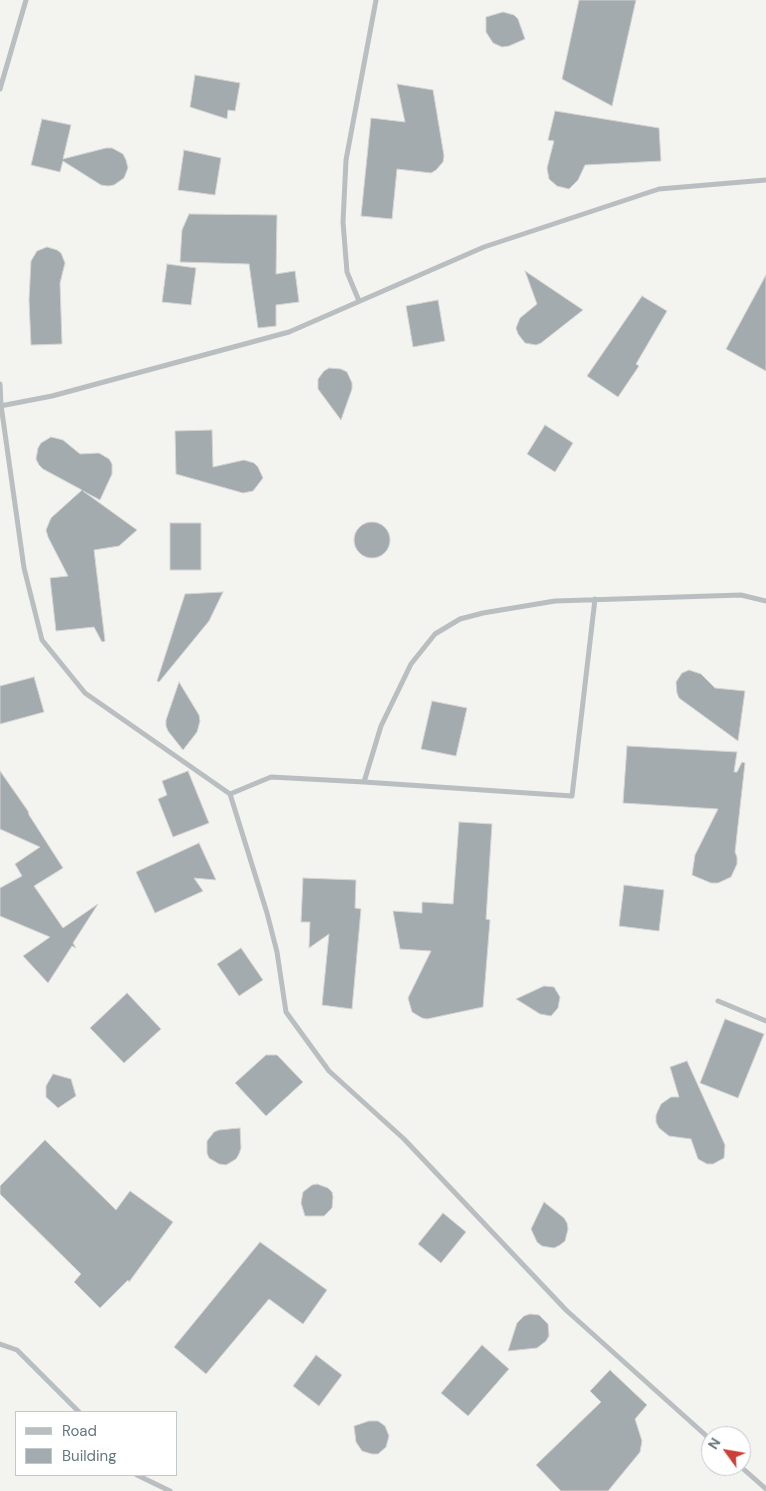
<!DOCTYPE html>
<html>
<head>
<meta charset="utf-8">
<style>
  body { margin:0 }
  #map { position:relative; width:766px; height:1491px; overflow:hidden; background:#f3f3f0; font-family:"DM Sans",sans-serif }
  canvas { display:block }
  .legend { position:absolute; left:15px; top:1411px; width:162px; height:65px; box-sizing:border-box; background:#fff; border:1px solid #c2c9cb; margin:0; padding:6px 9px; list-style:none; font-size:15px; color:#66777d }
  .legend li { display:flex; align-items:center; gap:10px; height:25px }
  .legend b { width:25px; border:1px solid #c2c9cb }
  .north { position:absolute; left:701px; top:1426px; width:50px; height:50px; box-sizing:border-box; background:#fff; border:1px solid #c2c9cb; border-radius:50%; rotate:302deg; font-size:14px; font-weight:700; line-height:20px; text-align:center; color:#66777d }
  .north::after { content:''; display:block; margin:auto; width:18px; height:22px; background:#cc3f37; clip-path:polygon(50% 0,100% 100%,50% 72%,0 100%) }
</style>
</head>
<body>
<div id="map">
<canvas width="766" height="1491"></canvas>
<ul class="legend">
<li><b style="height:6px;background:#b9bec0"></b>Road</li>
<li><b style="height:14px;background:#a3abae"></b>Building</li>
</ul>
<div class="north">N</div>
</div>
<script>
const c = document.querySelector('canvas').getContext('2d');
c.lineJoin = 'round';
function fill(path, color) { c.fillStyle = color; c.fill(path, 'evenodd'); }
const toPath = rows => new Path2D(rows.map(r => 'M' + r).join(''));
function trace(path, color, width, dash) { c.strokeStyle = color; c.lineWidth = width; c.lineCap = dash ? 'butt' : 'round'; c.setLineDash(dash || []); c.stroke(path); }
const building = toPath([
  [579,0,636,0,612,106,562,79,579,0],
  [503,12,514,15,518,19,525,39,509,46,502,47,493,43,486,32,486,17,503,12],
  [195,75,240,83,235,111,228,110,227,119,190,107,195,75],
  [397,84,433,90,444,156,443,162,436,170,431,173,397,169,392,219,361,216,371,118,405,122,397,84],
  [555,111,659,128,661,161,585,165,578,180,569,189,557,186,549,179,547,168,554,141,548,140,555,111],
  [42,119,71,125,63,159,106,148,112,148,123,154,126,160,128,168,124,178,114,185,108,186,101,185,63,161,60,172,31,165,42,119],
  [184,150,221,158,215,195,178,190,184,150],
  [189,214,277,215,276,274,295,271,299,302,276,305,276,326,258,328,249,264,180,262,182,230,189,214],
  [47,247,57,250,61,253,65,263,60,283,62,344,31,345,29,300,31,261,37,251,47,247],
  [167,264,196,268,191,305,162,302,167,264],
  [525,271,583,310,541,343,536,345,525,343,518,334,516,328,520,318,537,304,525,271],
  [766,275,766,371,726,349,766,275],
  [642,296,667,311,636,364,639,366,618,397,587,376,642,296],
  [438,300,445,341,413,347,406,306,438,300],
  [329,368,341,369,347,372,352,383,352,389,341,420,318,389,318,379,324,371,329,368],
  [545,425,573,443,555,472,527,454,545,425],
  [212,430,213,467,244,460,254,463,258,467,263,478,253,491,243,493,176,474,175,431,212,430],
  [51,437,63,440,80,454,99,453,109,459,112,464,112,474,100,500,83,491,137,530,119,546,94,550,105,641,102,642,94,627,56,631,50,578,68,576,48,537,46,530,51,518,82,490,43,469,39,465,36,459,38,448,41,443,51,437],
  '354 540a18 18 0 1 1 36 0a18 18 0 1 1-36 0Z',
  [170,523,201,523,201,570,170,570,170,523],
  [223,592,209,621,159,682,157,681,185,594,223,592],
  [689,670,701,674,715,688,745,691,738,741,679,698,677,693,676,682,682,673,689,670],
  [34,677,44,712,0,724,0,686,34,677],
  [179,682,199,715,200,721,197,732,183,750,168,731,166,726,166,720,179,682],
  [432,701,467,708,456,756,421,749,432,701],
  [627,746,737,752,734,772,737,772,742,762,745,763,735,852,737,857,737,864,731,877,718,883,711,883,692,875,695,855,718,809,623,803,627,746],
  [0,771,28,811,29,815,63,868,34,886,63,928,98,904,73,943,76,948,72,946,48,983,23,956,50,937,0,916,0,888,22,876,15,864,40,847,0,829,0,771],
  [188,771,209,823,173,837,158,799,167,795,162,781,188,771],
  [459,822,492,824,486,919,490,920,483,1007,427,1019,422,1018,412,1012,408,998,431,951,400,949,393,911,422,913,422,902,453,904,459,822],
  [199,843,216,880,194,878,203,891,155,913,136,872,199,843],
  [303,878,356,880,355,908,361,909,352,1009,322,1005,329,934,309,948,310,922,301,922,303,878],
  [624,885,664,890,659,931,619,926,624,885],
  [241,948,263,980,239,996,217,964,241,948],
  [544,986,554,987,560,997,558,1008,551,1016,540,1014,516,999,544,986],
  [127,993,161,1029,124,1063,90,1028,127,993],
  [725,1019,764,1034,738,1098,700,1083,725,1019],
  [266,1055,277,1055,303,1082,266,1116,235,1083,266,1055],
  [687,1061,725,1145,724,1158,713,1164,707,1164,698,1159,691,1139,669,1136,659,1128,656,1122,656,1115,661,1104,671,1097,679,1097,670,1067,687,1061],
  [53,1074,71,1079,76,1096,58,1108,46,1097,46,1086,53,1074],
  [240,1128,241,1148,239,1154,236,1159,226,1165,219,1164,209,1158,207,1153,207,1141,214,1132,219,1130,240,1128],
  [45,1140,116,1210,130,1191,173,1222,129,1282,128,1280,100,1308,74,1282,81,1274,0,1194,0,1186,45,1140],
  [317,1184,328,1188,332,1192,333,1197,332,1208,324,1216,305,1216,301,1203,303,1192,312,1185,317,1184],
  [544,1202,564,1218,567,1223,568,1229,565,1241,560,1245,554,1248,542,1246,537,1242,531,1229,544,1202],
  [443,1213,466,1232,441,1263,418,1244,443,1213],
  [260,1242,327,1290,303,1324,269,1299,206,1374,174,1347,260,1242],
  [530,1314,539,1315,548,1324,549,1336,546,1341,537,1348,508,1351,517,1323,524,1316,530,1314],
  [482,1345,509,1369,468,1416,441,1393,482,1345],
  [316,1355,342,1375,319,1406,293,1386,316,1355],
  [610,1370,647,1405,635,1419,642,1441,640,1452,608,1491,561,1491,536,1465,601,1402,590,1391,610,1370],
  [369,1421,378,1421,385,1426,389,1436,386,1447,378,1454,372,1454,362,1451,356,1442,354,1426,369,1421]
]);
fill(building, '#a3abae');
trace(building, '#d4d4d3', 1);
trace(toPath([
  [0,89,26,0],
  [359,301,347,272,343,222,346,160,376,0],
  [0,384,1,405,24,568,42,640,85,693,230,794,267,913,277,952,286,1012,329,1071,404,1139,566,1310,711,1440],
  [0,406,52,396,289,332,484,247,659,189,766,180],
  [364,782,572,796,595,599],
  [230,794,271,777,364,782,381,726,411,664,435,634,460,619,483,613,555,601,741,595,766,601],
  [718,1001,766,1021],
  [0,1344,17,1350,79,1412],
  [740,1466,766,1489],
  [137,1475,170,1491]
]), '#b9bec0', 5);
</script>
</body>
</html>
